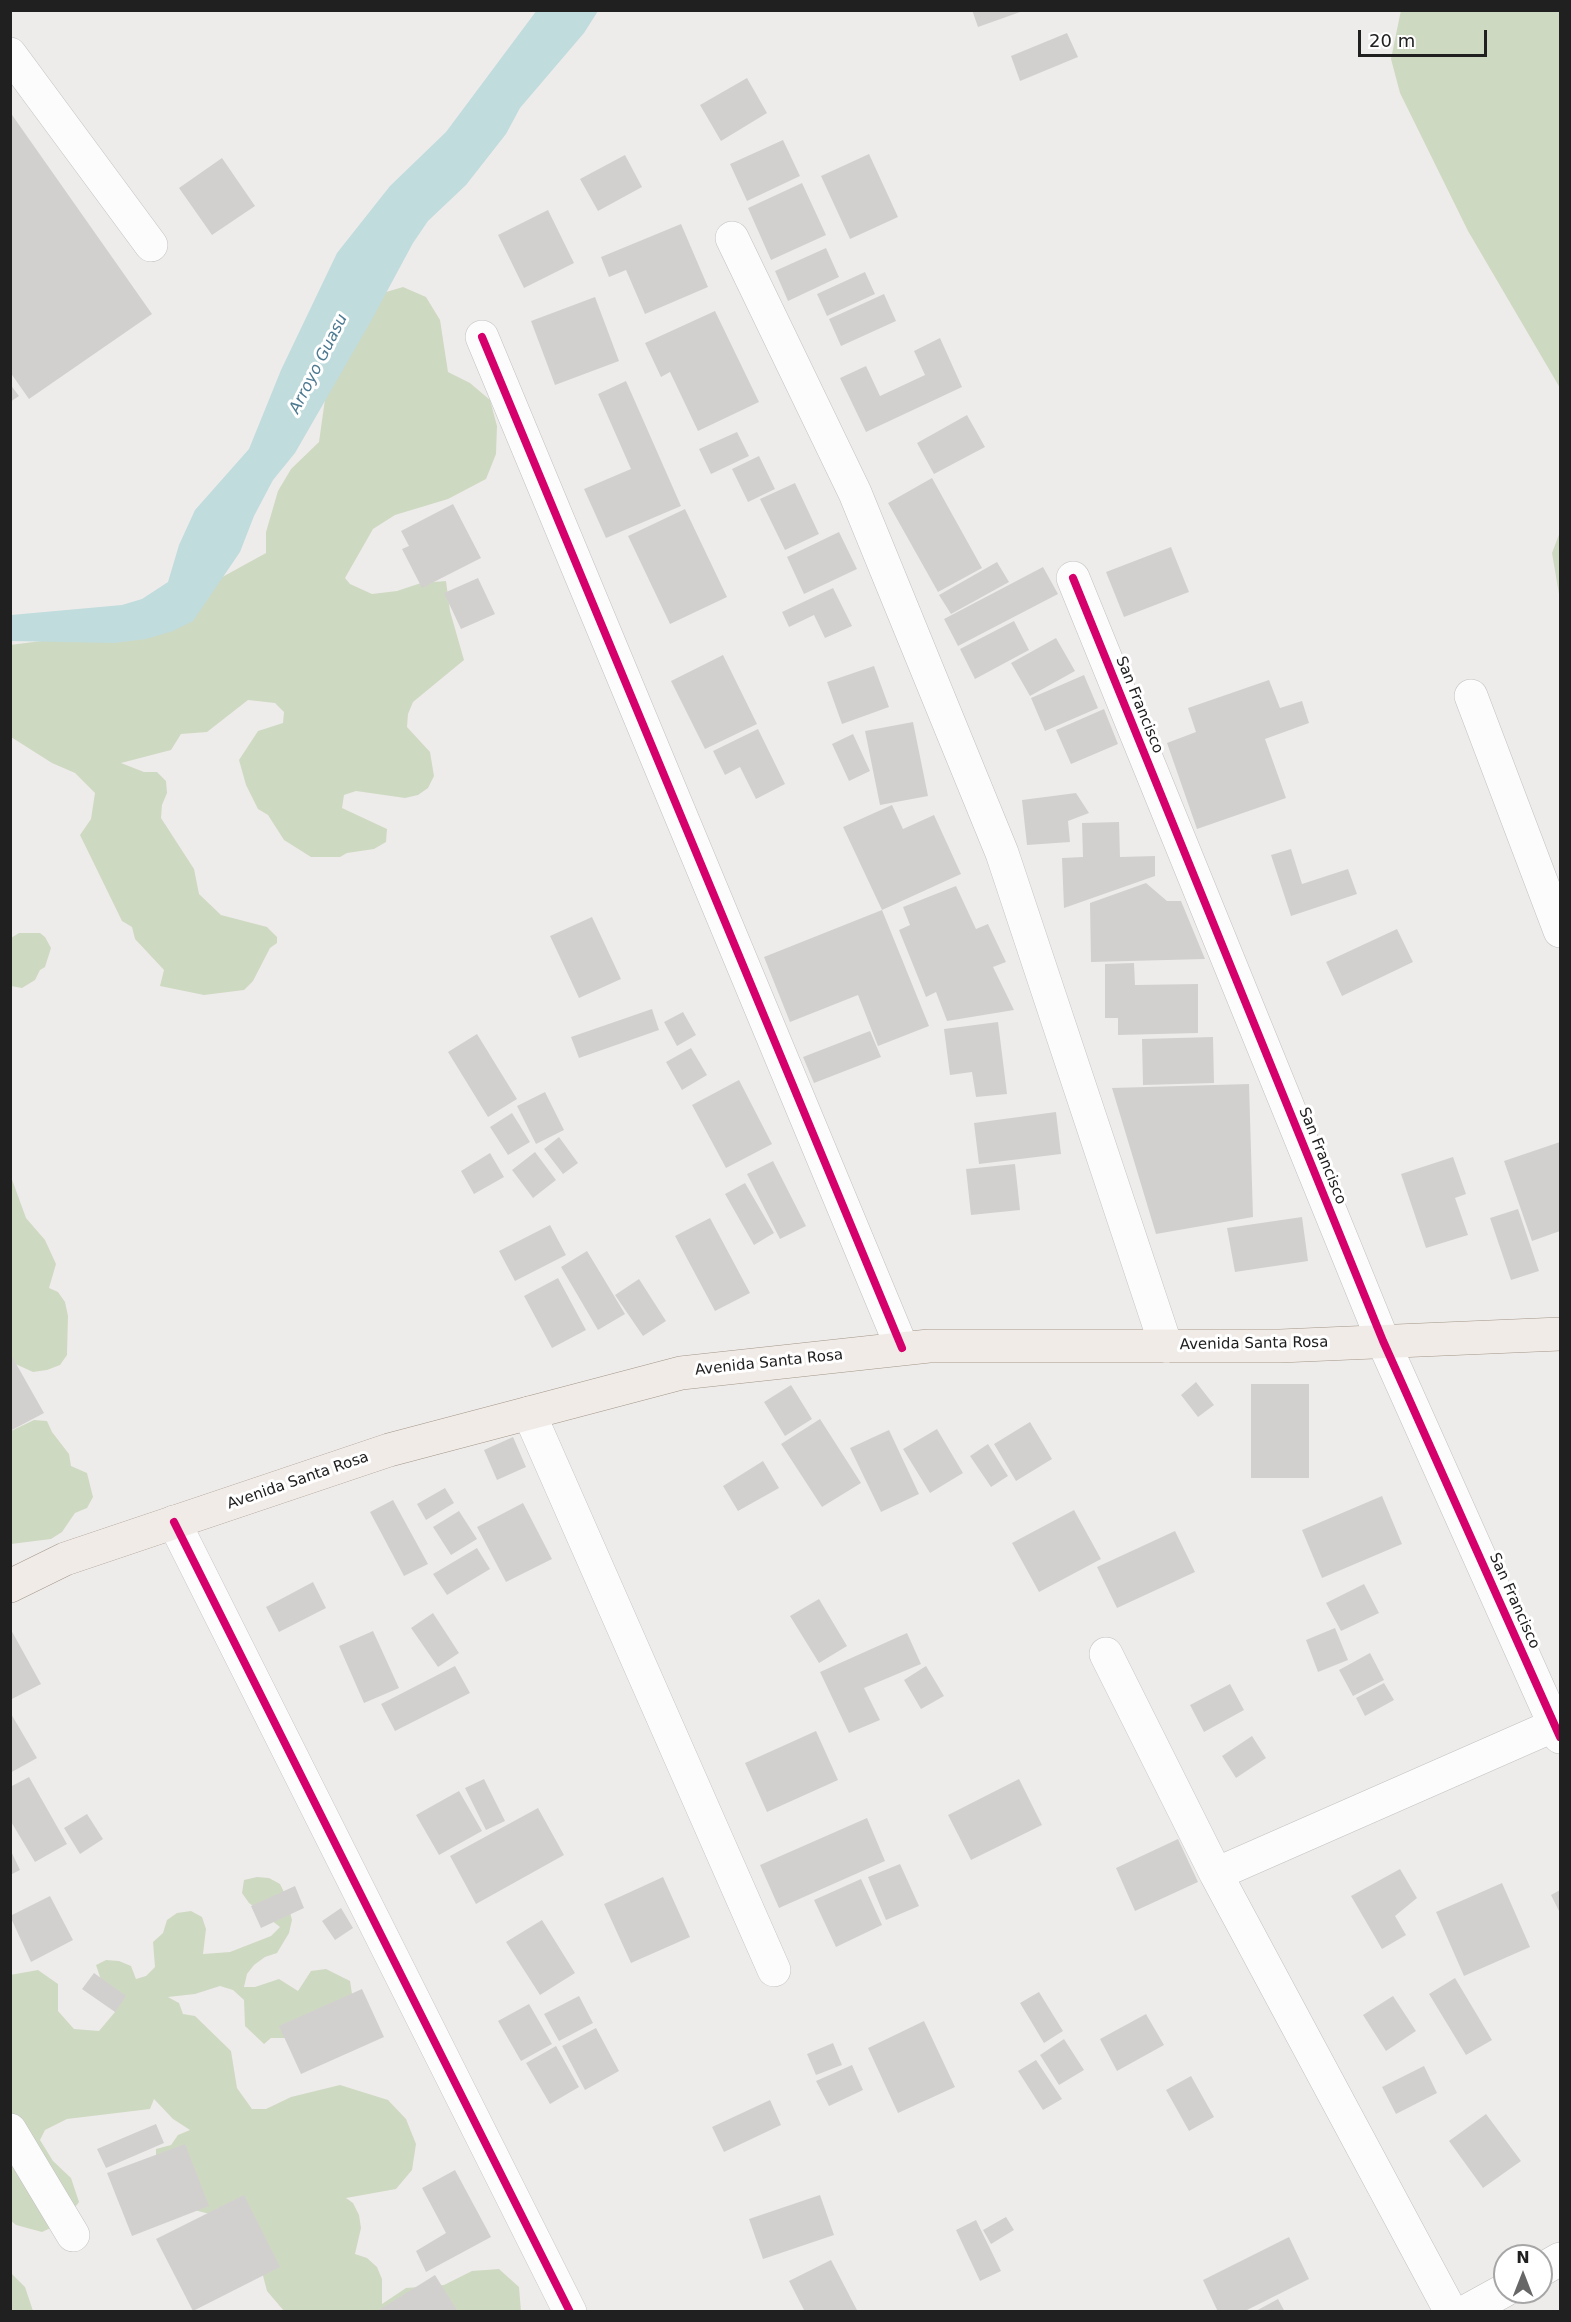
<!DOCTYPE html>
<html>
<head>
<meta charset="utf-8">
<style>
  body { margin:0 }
  #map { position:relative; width:1571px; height:2322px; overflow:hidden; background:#eeecea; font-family:"DejaVu Sans",sans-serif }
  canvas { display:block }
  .frame { position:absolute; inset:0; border:12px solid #202020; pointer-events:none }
  .north { position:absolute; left:1493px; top:2244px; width:60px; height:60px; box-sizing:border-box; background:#fff; border:2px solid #a6a6a6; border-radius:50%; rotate:0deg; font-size:16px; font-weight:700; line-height:24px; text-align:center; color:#202020 }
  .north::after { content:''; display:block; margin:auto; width:21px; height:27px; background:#686767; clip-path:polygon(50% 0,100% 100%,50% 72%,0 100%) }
  .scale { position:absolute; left:1358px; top:30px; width:129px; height:27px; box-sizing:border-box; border:3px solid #202020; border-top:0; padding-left:8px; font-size:18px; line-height:21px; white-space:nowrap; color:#202020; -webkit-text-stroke:4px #fff; paint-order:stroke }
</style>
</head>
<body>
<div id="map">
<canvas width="1571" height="2322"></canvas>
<div class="frame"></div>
<div class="north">N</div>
<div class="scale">20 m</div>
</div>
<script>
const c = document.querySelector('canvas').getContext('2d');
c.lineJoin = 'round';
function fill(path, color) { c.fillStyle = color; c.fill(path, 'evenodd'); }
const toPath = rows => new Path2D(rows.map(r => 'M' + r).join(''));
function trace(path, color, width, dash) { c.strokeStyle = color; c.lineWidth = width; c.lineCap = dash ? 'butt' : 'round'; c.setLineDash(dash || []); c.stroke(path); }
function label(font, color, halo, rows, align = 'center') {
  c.font = font + ' "DejaVu Sans",sans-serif'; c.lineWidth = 6; c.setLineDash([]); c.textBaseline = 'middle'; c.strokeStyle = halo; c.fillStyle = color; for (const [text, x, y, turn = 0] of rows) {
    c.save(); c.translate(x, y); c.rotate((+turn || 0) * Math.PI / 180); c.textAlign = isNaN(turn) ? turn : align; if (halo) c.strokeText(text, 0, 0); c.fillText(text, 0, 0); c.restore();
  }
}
fill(toPath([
  [1401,10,1560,11,1560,388,1468,231,1400,93,1391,59],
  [403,287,426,297,440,320,448,372,470,383,490,400,497,426,496,454,486,479,448,499,395,515,373,529,345,578,350,584,372,594,397,591,421,583,446,581,450,611,464,660,413,702,408,714,407,727,430,752,434,776,428,788,418,795,405,798,356,791,344,795,342,808,387,829,386,842,374,849,347,853,340,857,311,857,284,840,268,815,258,809,246,785,239,760,258,731,283,723,284,712,275,703,248,700,207,732,181,734,171,750,121,763,144,772,157,772,166,781,167,793,162,805,161,818,194,869,199,894,221,915,267,927,277,937,277,943,270,948,253,981,244,990,204,995,160,986,164,970,135,939,132,927,122,921,80,835,91,819,95,793,75,773,52,763,11,737,10,645,49,640,215,581,266,553,266,532,278,491,291,469,319,442,326,392,366,298],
  [1560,532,1560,600,1552,553],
  [19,933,40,933,45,937,51,948,45,967,40,970,35,980,22,988,11,986,11,938],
  [10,1174,26,1218,45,1240,56,1264,49,1288,58,1292,65,1302,68,1316,67,1355,60,1365,47,1370,33,1372,11,1362],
  [34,1420,47,1421,52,1432,69,1454,71,1466,87,1473,93,1497,87,1508,75,1513,62,1532,51,1539,11,1544,11,1431],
  [257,1877,269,1878,280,1884,286,1896,292,1920,289,1933,277,1953,265,1957,254,1965,247,1974,244,1987,255,1987,279,1979,298,1991,311,1971,326,1969,350,1981,352,1994,285,2038,271,2038,264,2044,245,2026,244,2000,233,1990,220,1986,195,1994,168,1997,179,2003,183,2014,195,2016,231,2051,237,2088,252,2109,266,2109,291,2097,340,2085,388,2100,406,2119,416,2144,412,2170,396,2189,346,2198,353,2203,359,2215,361,2228,355,2254,367,2258,377,2267,382,2279,382,2304,406,2288,444,2285,472,2271,499,2269,519,2287,521,2311,284,2311,267,2291,262,2272,218,2216,194,2210,156,2162,156,2149,171,2145,178,2135,190,2130,173,2119,154,2099,150,2109,67,2119,45,2130,40,2140,53,2161,71,2178,79,2202,64,2222,42,2232,16,2225,10,2220,10,1975,38,1970,58,1984,58,2011,74,2029,99,2031,115,2012,104,1989,96,1965,106,1960,119,1961,131,1966,136,1979,146,1976,155,1967,153,1942,163,1933,167,1920,177,1913,191,1911,202,1917,206,1929,203,1954,230,1952,271,1936,280,1927,249,1903,242,1893,244,1880],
  [11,2273,25,2287,33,2311,11,2311]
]), '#ced9c2');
fill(toPath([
  [537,10,598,11,584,33,520,108,506,134,466,185,428,221,413,243,371,321,295,453,273,480,254,516,240,552,193,621,173,631,146,639,114,643,11,641,11,615,122,605,142,599,168,582,179,545,195,510,249,449,281,370,337,253,390,186,446,132]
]), '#c0dcdd');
fill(toPath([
  [972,10,1023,10,1023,11,978,27],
  [1067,33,1078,57,1020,81,1011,56],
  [747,78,767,113,721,141,700,105],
  [10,112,152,314,29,399,10,372],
  [783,140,800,176,747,201,730,164],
  [869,154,898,217,850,239,821,176],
  [625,155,642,187,598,211,580,179],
  [222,158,255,206,212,235,179,188],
  [802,183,826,235,771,260,748,208],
  [548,210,574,263,524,288,498,235],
  [681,224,708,287,645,314,626,270,609,277,601,257],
  [826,248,839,277,788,301,775,271],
  [865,272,875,294,827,316,817,294],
  [884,294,896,321,841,346,829,319],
  [595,297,619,361,555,385,531,321],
  [715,311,759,402,698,431,670,372,661,377,645,343],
  [940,338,962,387,866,432,840,378,866,366,880,396,925,375,914,351],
  [626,381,681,506,606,538,584,489,631,469,598,394],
  [10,384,19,396,10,402],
  [967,415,985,447,934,474,917,443],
  [737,432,749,456,711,474,699,449],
  [759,456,775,489,748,502,732,469],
  [932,478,982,568,938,592,888,503],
  [795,483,819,534,785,550,760,499],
  [453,504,481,558,422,588,402,549,409,546,401,531],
  [685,509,727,597,670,624,628,536],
  [839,532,857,569,804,594,787,557],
  [1171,547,1189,592,1124,617,1106,572],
  [997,562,1009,582,951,614,939,595],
  [1043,567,1058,594,958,646,944,619],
  [478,578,495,614,461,629,444,593],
  [833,588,852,626,825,638,814,615,789,627,782,612],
  [1014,621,1029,650,975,679,960,649],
  [1056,638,1075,671,1030,696,1011,663],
  [723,655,757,724,705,749,671,681],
  [874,666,889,707,842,724,827,682],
  [1084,675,1098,708,1045,731,1031,698],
  [1269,680,1280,708,1302,701,1309,723,1265,739,1286,798,1197,829,1167,743,1196,732,1188,708],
  [1104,709,1118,744,1071,764,1056,730],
  [913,722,928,796,880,805,865,731],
  [758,729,785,784,756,799,740,767,725,775,713,751],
  [853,734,870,771,849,781,832,744],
  [1076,793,1089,813,1068,821,1070,842,1027,845,1022,800],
  [892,805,903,829,934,815,961,874,882,910,843,827],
  [1119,822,1120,857,1155,856,1155,876,1064,908,1062,858,1083,857,1082,823],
  [1291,849,1302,884,1348,869,1357,894,1291,916,1271,855],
  [1146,883,1167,901,1181,901,1205,959,1091,962,1090,903],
  [956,886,976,929,988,924,1006,962,993,967,1014,1010,947,1021,936,992,926,997,899,930,910,925,903,907],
  [882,910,929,1026,878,1046,858,995,790,1022,764,957],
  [592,917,621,979,579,998,550,936],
  [1397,929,1413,962,1342,996,1326,962],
  [1134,963,1135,985,1198,984,1198,1033,1118,1035,1118,1018,1105,1018,1105,964],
  [652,1009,659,1030,579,1058,571,1037],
  [683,1012,696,1035,677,1046,664,1022],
  [998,1022,1007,1094,976,1097,972,1072,950,1075,944,1029],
  [870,1031,881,1057,814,1083,803,1057],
  [477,1034,517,1099,488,1117,448,1052],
  [1213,1037,1214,1083,1143,1085,1142,1039],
  [691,1048,707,1075,682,1090,666,1062],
  [739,1080,772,1144,726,1168,692,1105],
  [1249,1084,1253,1217,1156,1234,1112,1088],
  [545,1092,564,1130,536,1144,517,1106],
  [1056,1112,1061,1154,979,1164,974,1123],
  [512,1113,530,1142,508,1155,490,1127],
  [559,1137,578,1163,563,1174,544,1149],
  [1560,1142,1560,1231,1532,1241,1504,1161],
  [535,1152,556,1180,533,1198,512,1170],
  [490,1153,504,1177,474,1194,461,1171],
  [1453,1157,1466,1194,1455,1198,1468,1235,1426,1248,1401,1174],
  [773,1161,806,1226,780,1239,747,1174],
  [1015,1164,1020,1210,971,1215,966,1169],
  [745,1183,774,1233,754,1245,725,1194],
  [1518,1209,1539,1271,1511,1280,1490,1218],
  [1302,1217,1308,1261,1235,1272,1227,1228],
  [710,1218,750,1293,715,1311,675,1236],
  [550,1225,566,1255,515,1281,499,1251],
  [587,1251,625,1314,598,1330,561,1267],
  [558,1278,586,1330,552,1348,524,1296],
  [639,1279,666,1321,643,1336,615,1295],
  [10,1353,44,1413,10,1431],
  [1196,1382,1214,1405,1198,1417,1181,1395],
  [1251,1384,1309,1384,1309,1478,1251,1478],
  [791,1385,812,1419,785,1436,764,1402],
  [820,1419,861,1483,822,1507,781,1444],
  [1030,1422,1052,1459,1016,1481,994,1444],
  [937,1429,963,1473,930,1493,903,1449],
  [889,1430,919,1494,881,1512,850,1448],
  [513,1437,526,1467,497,1480,484,1450],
  [988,1444,1008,1476,991,1487,970,1456],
  [763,1461,779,1488,738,1511,723,1486],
  [445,1488,454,1503,426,1520,417,1504],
  [1382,1496,1402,1544,1322,1578,1302,1530],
  [393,1500,428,1564,404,1576,370,1512],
  [523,1503,552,1559,506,1582,477,1527],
  [1074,1510,1101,1559,1039,1592,1012,1543],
  [459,1511,477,1539,451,1555,433,1527],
  [1175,1531,1195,1572,1117,1608,1097,1567],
  [477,1548,490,1569,447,1595,433,1574],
  [313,1582,326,1608,279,1632,266,1607],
  [1364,1584,1379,1613,1341,1631,1326,1603],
  [819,1599,847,1646,819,1663,790,1616],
  [433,1613,459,1653,438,1667,411,1628],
  [10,1628,41,1684,10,1700],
  [1335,1628,1348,1660,1318,1672,1306,1640],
  [373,1631,399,1688,364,1703,339,1646],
  [907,1633,921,1664,864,1688,880,1720,849,1733,820,1672],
  [1370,1653,1384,1680,1353,1696,1339,1670],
  [455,1666,470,1693,395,1731,381,1704],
  [926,1666,944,1696,921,1709,904,1680],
  [1384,1683,1394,1700,1365,1716,1356,1698],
  [1230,1684,1244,1710,1204,1732,1190,1705],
  [10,1712,37,1758,10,1773],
  [816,1731,838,1780,767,1812,745,1763],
  [1252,1736,1266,1758,1236,1778,1222,1756],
  [29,1777,67,1844,35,1862,10,1820,10,1787],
  [484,1779,505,1821,486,1830,465,1788],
  [1019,1779,1042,1825,971,1860,948,1815],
  [459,1791,482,1831,439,1855,416,1815],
  [538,1808,564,1855,476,1904,450,1856],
  [87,1814,103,1839,80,1854,64,1828],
  [867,1818,885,1861,779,1908,760,1865],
  [1178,1839,1198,1882,1135,1911,1116,1868],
  [10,1849,20,1870,10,1875],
  [900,1864,919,1906,886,1920,868,1877],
  [1400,1869,1417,1898,1395,1916,1406,1935,1382,1949,1351,1896],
  [663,1877,690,1937,631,1963,604,1904],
  [861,1879,882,1925,836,1947,814,1900],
  [1502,1883,1530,1947,1464,1976,1436,1912],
  [295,1886,304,1908,261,1928,251,1906],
  [1560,1890,1560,1913,1551,1895],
  [50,1896,73,1940,31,1962,10,1916],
  [341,1908,353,1928,335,1940,322,1921],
  [542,1920,575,1973,540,1995,506,1942],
  [94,1973,126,1996,115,2012,82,1989],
  [1455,1978,1492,2040,1466,2055,1429,1994],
  [362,1989,384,2037,301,2074,279,2026],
  [1039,1992,1063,2031,1044,2043,1020,2003],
  [579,1996,593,2023,559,2041,544,2014],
  [1393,1996,1416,2031,1386,2051,1363,2015],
  [529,2004,552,2044,521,2061,498,2021],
  [1146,2014,1164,2045,1117,2071,1100,2039],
  [924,2021,955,2087,898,2113,868,2048],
  [596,2028,619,2071,585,2090,562,2046],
  [1064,2039,1084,2070,1059,2085,1040,2055],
  [833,2043,842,2065,816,2075,807,2054],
  [556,2046,579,2087,550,2104,526,2063],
  [1036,2060,1062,2099,1043,2110,1018,2071],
  [852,2065,863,2090,829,2106,816,2081],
  [1424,2066,1437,2093,1396,2114,1382,2087],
  [1191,2076,1214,2117,1189,2131,1166,2090],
  [770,2100,781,2125,724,2152,712,2127],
  [1486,2114,1521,2161,1483,2188,1449,2141],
  [156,2124,164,2143,106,2168,97,2149],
  [185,2144,209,2206,132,2236,107,2173],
  [455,2170,491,2237,426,2272,416,2251,446,2233,422,2188],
  [244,2195,280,2267,193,2311,156,2239],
  [820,2195,834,2235,763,2259,749,2219],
  [1006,2217,1014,2230,991,2244,983,2230],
  [976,2220,1001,2271,980,2281,956,2230],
  [1289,2237,1309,2279,1243,2312,1218,2312,1203,2280],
  [831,2260,858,2312,805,2312,789,2281],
  [435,2275,458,2312,380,2312,379,2310],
  [1278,2299,1285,2312,1254,2312]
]), '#d2d0cf');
const minor = toPath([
  [10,54,151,245],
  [732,238,855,493,1002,853,1166,1346],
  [482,337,902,1348],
  [1073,578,1383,1341,1560,1737],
  [1471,696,1560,931],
  [529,1413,774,1970],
  [174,1522,570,2312],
  [1106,1654,1216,1874,1451,2312],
  [1216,1874,1555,1725],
  [10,2130,73,2235],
  [1541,2270,1560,2259],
  [1465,2312,1505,2290]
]);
const major = toPath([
  [10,1586,65,1559,389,1450,681,1373,929,1346,1280,1346,1560,1334]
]);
trace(minor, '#c1c1c0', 34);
trace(major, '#a29689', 34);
trace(minor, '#fcfcfc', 33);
trace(major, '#f1ebe7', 33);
trace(toPath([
  [482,337,902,1348],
  [1073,578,1383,1341,1560,1737],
  [174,1522,570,2312]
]), '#d6006c', 8);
label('15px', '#202020', '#fff', [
  ["San Francisco",1139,705,68],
  ["San Francisco",1322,1156,68],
  ["Avenida Santa Rosa",1254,1344,-1],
  ["Avenida Santa Rosa",769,1363,-6],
  ["Avenida Santa Rosa",298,1481,-19],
  ["San Francisco",1514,1601,66]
]);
label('italic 16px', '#4c7990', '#fff', [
  ["Arroyo Guasu",319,364,-63]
]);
</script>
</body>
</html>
